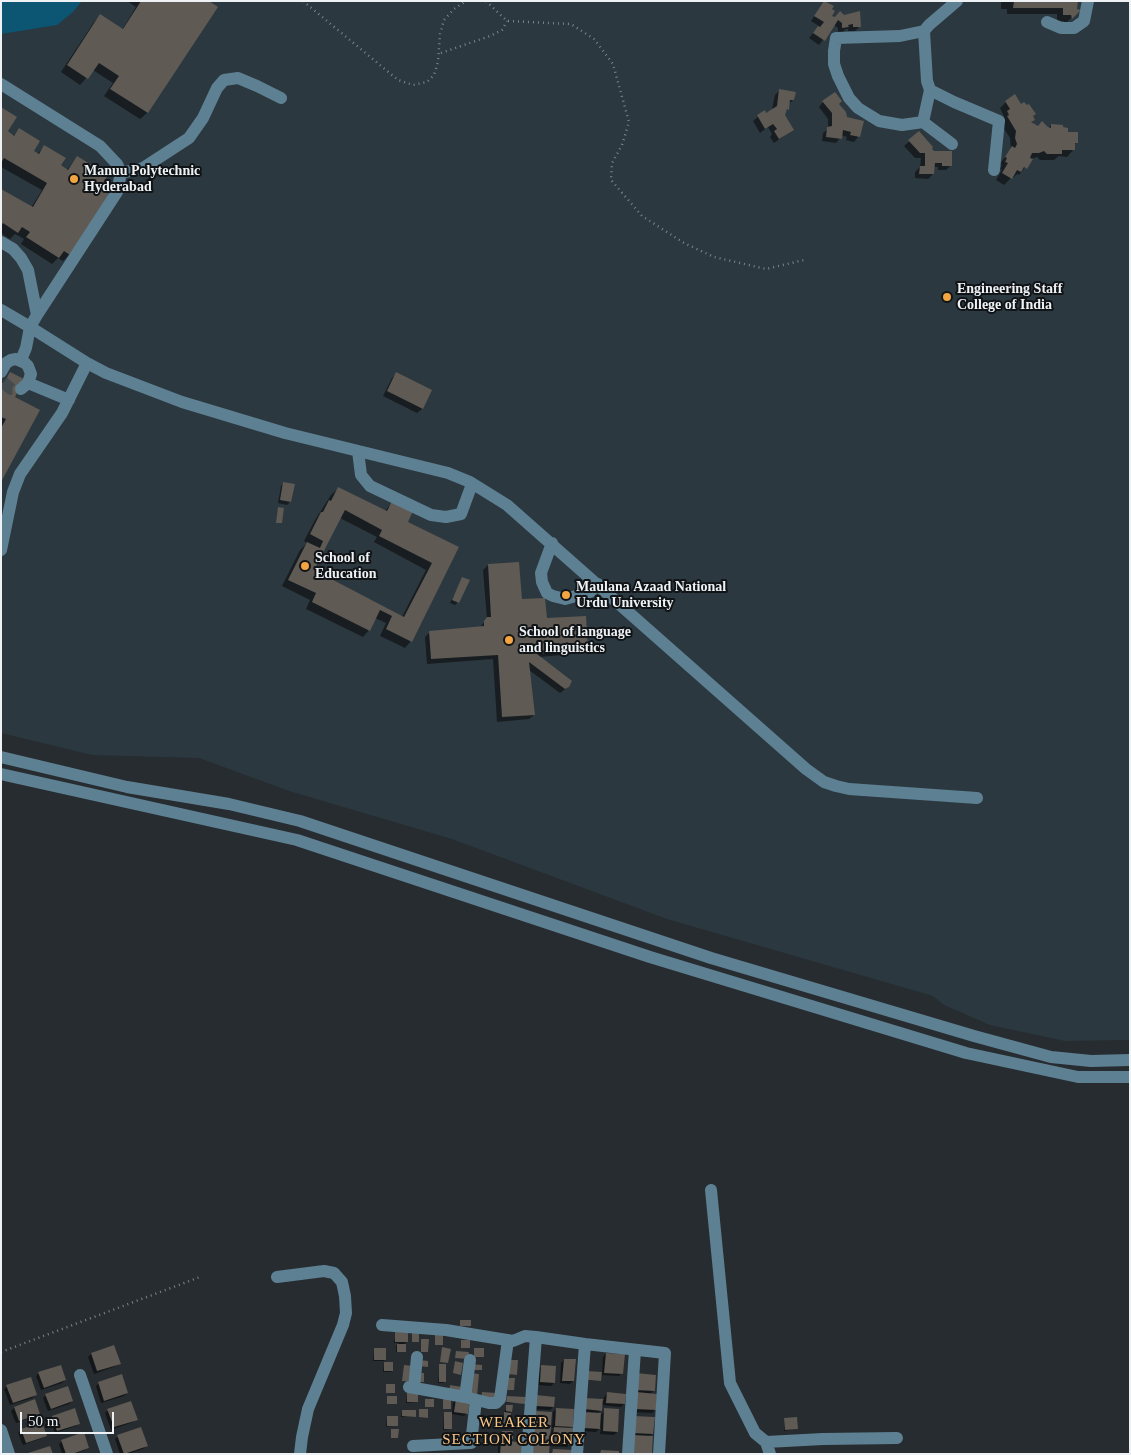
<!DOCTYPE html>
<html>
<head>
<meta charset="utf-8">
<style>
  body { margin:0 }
  #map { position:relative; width:1131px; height:1455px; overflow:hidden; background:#262c30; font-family:"Times New Roman",serif }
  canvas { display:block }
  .frame { position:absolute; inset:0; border:2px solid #eef2f5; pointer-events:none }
  .scale { position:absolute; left:20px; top:1412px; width:94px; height:22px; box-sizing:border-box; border:2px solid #eef2f5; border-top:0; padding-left:6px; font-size:15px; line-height:18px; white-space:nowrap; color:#eef2f5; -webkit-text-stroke:4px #111416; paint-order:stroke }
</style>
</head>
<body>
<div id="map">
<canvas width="1131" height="1455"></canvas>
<div class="frame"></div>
<div class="scale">50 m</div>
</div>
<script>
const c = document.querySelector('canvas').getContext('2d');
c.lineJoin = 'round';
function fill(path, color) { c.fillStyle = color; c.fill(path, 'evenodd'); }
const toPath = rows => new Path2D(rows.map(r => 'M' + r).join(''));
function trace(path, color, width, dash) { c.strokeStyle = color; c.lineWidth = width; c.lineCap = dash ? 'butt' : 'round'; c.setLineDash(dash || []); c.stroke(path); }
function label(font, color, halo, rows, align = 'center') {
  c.font = font + ' "Times New Roman",serif'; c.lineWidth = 4; c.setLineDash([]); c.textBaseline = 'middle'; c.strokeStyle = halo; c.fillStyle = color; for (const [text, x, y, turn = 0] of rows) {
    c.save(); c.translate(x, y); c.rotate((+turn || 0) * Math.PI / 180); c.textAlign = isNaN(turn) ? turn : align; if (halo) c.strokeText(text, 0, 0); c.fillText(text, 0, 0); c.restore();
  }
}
fill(toPath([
  [1,1,1130,1,1130,1040,1065,1041,990,1025,944,1005,933,996,667,919,452,839,289,791,199,758,92,755,1,733]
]), '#2b383f');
fill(toPath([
  [1,1,82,1,73,12,57,25,1,34]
]), '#0c5573');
fill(toPath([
  [127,1,207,1,216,7,147,113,140,119,104,96,113,83,93,70,80,85,61,72,94,22,100,16,122,30,136,7],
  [1001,1,1070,1,1076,11,1078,11,1065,24,1064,21,1057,21,1057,14,1007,14,1007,9,1001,9],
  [824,2,830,16,834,19,844,16,860,26,855,31,848,31,848,29,846,29,843,32,838,32,838,28,834,25,819,45,809,38,819,26,811,21],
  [780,90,793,100,788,105,784,116,793,129,774,143,770,137,772,134,768,127,760,133,753,121,764,112,766,114,772,110,775,95],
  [823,102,838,104,858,137,854,142,846,140,847,137,841,135,840,138,836,143,822,141,823,133,828,129,828,119,819,107],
  [1006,102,1021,105,1032,116,1030,123,1038,127,1048,129,1051,125,1067,133,1076,143,1074,145,1073,150,1067,157,1059,156,1054,160,1040,160,1037,157,1031,159,1019,175,1017,174,1013,178,1012,177,1004,185,996,180,1002,170,1000,169,1002,165,1000,164,1011,149,1010,138,1001,124,1001,118,1004,116,1000,108],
  [1,109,6,132,13,136,19,130,33,151,37,154,45,146,59,166,67,170,77,157,98,189,69,255,63,261,58,258,52,264,21,244,24,239,15,234,10,239,1,233,1,191,31,208,42,190,1,167],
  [919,133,930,149,951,165,946,170,938,170,938,167,933,167,933,174,928,179,915,178,915,172,920,167,921,158,915,158,904,146],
  [397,373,431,391,422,409,417,413,383,396,392,378],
  [10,374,13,397,1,479,1,384],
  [284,483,290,502,287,505,278,503,281,486],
  [338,489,385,511,394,500,406,523,458,548,411,641,405,648,380,636,386,623,375,618,369,630,363,637,306,609,310,600,282,586,300,550,307,543,304,541,315,520,331,495],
  [340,518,377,537,374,542,426,570,402,617,312,571],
  [488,565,521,601,586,649,582,653,540,657,568,687,560,693,529,670,534,715,529,719,497,722,493,659,427,664,425,637,430,632,480,627,487,619,483,570],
  [463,578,458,602,455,605,450,603],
  [396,1333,407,1342,405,1343,404,1352,396,1352,396,1346,399,1343,394,1343],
  [374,1349,385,1360,384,1361,373,1361],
  [91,1354,119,1363,116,1366,94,1374,88,1357],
  [606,1354,622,1373,619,1376,600,1375,599,1381,585,1381,587,1372,602,1373,603,1357],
  [564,1360,573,1381,570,1384,560,1383,561,1363],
  [384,1363,392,1371,391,1372,383,1372],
  [440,1365,444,1382,443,1383,438,1383],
  [542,1366,554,1383,551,1386,538,1385,539,1369],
  [39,1373,65,1380,62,1383,41,1390,36,1376],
  [633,1378,654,1390,650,1394,655,1410,652,1413,632,1412],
  [99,1383,127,1393,124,1396,101,1403,96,1386],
  [7,1386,35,1395,32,1398,10,1405,4,1389],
  [407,1394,417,1402,406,1403],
  [607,1394,624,1404,621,1407,601,1405,601,1410,597,1414,602,1414,605,1409,617,1432,614,1435,600,1434,601,1427,596,1432,582,1431,581,1412,585,1399,604,1400,604,1397],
  [46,1395,72,1401,69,1404,48,1411,43,1398],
  [507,1397,524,1403,506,1403],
  [456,1400,467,1413,464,1416,451,1414,451,1429,443,1430,444,1414,452,1413,453,1403],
  [534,1400,553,1407,550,1410,533,1409],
  [507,1406,511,1411,508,1427,502,1428,503,1415],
  [14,1408,38,1413,35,1416,16,1423,11,1411],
  [556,1409,571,1426,568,1429,570,1444,567,1447,548,1446,528,1454,533,1415,550,1425,546,1428,549,1434,554,1428,552,1428,553,1412],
  [108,1410,136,1419,133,1422,111,1430,105,1413],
  [402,1411,414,1416,401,1417],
  [53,1417,79,1423,76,1426,55,1433,50,1420],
  [387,1417,397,1425,386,1427],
  [633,1417,652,1434,628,1454],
  [785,1420,797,1429,784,1431],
  [21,1430,45,1435,42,1438,23,1445,18,1433],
  [118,1436,146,1446,143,1449,128,1454,120,1454,115,1439],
  [62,1441,88,1448,85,1450,75,1454,62,1454,59,1444],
  [501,1442,521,1454,498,1454,498,1445]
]), '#0007');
fill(toPath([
  [141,1,209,1,218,7,148,113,110,89,119,76,99,63,88,79,67,65,100,14,123,29],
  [824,1,834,6,832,9,835,11,832,16,835,17,840,11,844,15,860,11,861,27,853,27,853,24,848,25,849,27,842,28,842,23,838,20,825,41,813,33,818,26,820,27,824,22,814,16],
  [1014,1,1078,1,1077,9,1081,10,1072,19,1071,15,1063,15,1063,8,1013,8],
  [779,89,796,92,794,100,790,100,789,110,787,109,785,115,794,130,779,139,774,131,777,129,773,124,765,129,757,115,765,110,766,113,777,106],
  [835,92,842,101,839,104,846,112,847,117,864,121,860,137,850,135,851,132,843,130,842,139,826,137,827,127,832,126,832,113,822,101],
  [1015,94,1021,104,1024,102,1027,105,1029,104,1036,114,1033,116,1035,120,1031,122,1038,126,1042,121,1048,127,1051,128,1051,124,1063,125,1063,127,1068,128,1068,132,1078,132,1078,143,1075,143,1075,150,1062,150,1062,154,1047,154,1044,151,1039,153,1032,153,1030,158,1033,159,1027,169,1024,167,1021,172,1017,170,1012,179,1002,173,1008,163,1005,162,1007,158,1005,157,1012,146,1015,148,1017,144,1015,138,1016,131,1007,116,1009,115,1007,111,1010,109,1005,101],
  [1,107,17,117,8,131,14,136,19,128,40,141,34,151,39,154,44,145,66,158,61,165,68,170,77,156,108,175,100,188,109,194,70,255,64,251,59,258,26,237,30,232,22,227,18,233,3,223,1,226,1,189,33,207,47,183,4,158,1,163],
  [919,131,933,147,932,149,934,151,952,151,952,166,942,166,942,163,935,163,934,174,919,174,920,166,925,166,925,153,920,153,908,140],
  [10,372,24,379,15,397,40,410,1,482,1,428,6,419,1,417,1,388],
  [396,372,432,390,423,409,387,391],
  [283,482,295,484,291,502,280,500],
  [338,487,387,511,393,499,414,509,408,522,459,547,412,642,386,629,392,616,380,610,370,631,312,602,316,593,288,580,307,542,320,548,323,541,310,534,321,512,323,512,329,500,331,501],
  [345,510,382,530,379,536,432,563,404,617,314,570],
  [278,507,284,508,282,523,276,523],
  [519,562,522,599,545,598,547,618,586,616,588,649,537,654,572,681,569,687,565,689,529,662,535,715,502,717,498,655,431,659,429,631,484,626,484,621,487,617,491,617,488,564],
  [462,577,470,580,459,603,452,600],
  [460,1320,471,1320,471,1326,460,1326],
  [412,1329,419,1329,419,1342,412,1342],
  [408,1331,408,1342,395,1342,395,1332],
  [443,1333,443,1345,435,1345,435,1334],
  [421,1339,429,1339,428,1352,421,1352],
  [461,1340,470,1340,470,1348,461,1348],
  [397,1344,406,1344,406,1352,397,1352],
  [114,1345,121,1364,97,1371,91,1353],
  [442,1347,451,1349,448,1363,440,1362],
  [374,1348,386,1348,386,1360,374,1360],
  [474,1348,484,1348,484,1357,474,1357],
  [456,1351,469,1352,468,1359,455,1358],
  [606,1353,625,1354,623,1374,604,1373],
  [564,1359,576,1359,574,1381,562,1381],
  [420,1360,428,1361,428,1367,419,1366],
  [509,1360,518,1360,517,1375,508,1374],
  [455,1361,463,1363,461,1375,453,1373],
  [384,1362,393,1362,393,1371,384,1371],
  [439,1364,446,1364,446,1382,439,1382],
  [471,1364,482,1365,482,1370,471,1370],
  [61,1365,66,1380,44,1388,38,1372],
  [404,1365,413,1366,412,1382,402,1381],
  [541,1365,556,1366,555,1383,540,1382],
  [586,1371,602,1372,601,1381,586,1380],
  [418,1373,424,1373,424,1382,418,1382],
  [470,1373,479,1374,477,1397,468,1396],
  [636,1373,656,1375,655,1391,635,1390],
  [122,1374,128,1393,104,1401,98,1382],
  [31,1377,37,1395,13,1403,6,1385],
  [508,1378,515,1378,514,1390,507,1390],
  [386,1384,395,1384,395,1393,386,1393],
  [450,1385,462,1387,461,1395,449,1393],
  [68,1386,73,1401,51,1409,45,1394],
  [407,1392,418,1393,418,1402,407,1402],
  [482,1392,496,1393,495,1399,481,1398],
  [607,1392,626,1394,625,1404,606,1403],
  [636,1392,657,1394,656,1410,635,1409],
  [536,1395,555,1397,554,1407,536,1406],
  [387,1396,397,1396,397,1404,387,1404],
  [507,1396,526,1397,525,1404,506,1402],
  [584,1398,603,1399,602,1411,584,1409],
  [35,1399,40,1414,19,1421,14,1407],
  [425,1399,434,1399,434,1407,425,1407],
  [443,1399,451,1399,451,1409,443,1409],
  [456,1399,470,1401,468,1414,454,1412],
  [131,1401,138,1420,114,1427,107,1409],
  [506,1405,513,1405,512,1412,506,1411],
  [75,1408,80,1424,57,1431,52,1416],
  [556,1408,574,1409,573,1427,555,1426],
  [604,1408,619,1409,618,1432,603,1431],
  [419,1409,428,1409,428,1418,419,1417],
  [402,1410,416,1410,416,1417,402,1416],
  [536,1411,552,1412,551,1425,535,1424],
  [444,1412,452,1412,452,1429,444,1429],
  [504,1412,511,1413,510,1427,503,1427],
  [585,1412,601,1413,600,1429,584,1428],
  [387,1416,398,1416,398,1426,387,1426],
  [633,1416,655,1417,653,1434,632,1433],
  [797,1417,798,1429,785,1430,784,1418],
  [42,1422,47,1436,26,1443,21,1429],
  [533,1426,551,1427,549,1454,531,1454],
  [141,1427,148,1446,124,1454,117,1435],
  [554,1427,573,1428,572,1445,552,1444],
  [391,1429,399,1429,398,1438,391,1438],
  [502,1431,513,1431,513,1439,502,1439],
  [84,1432,89,1448,72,1454,66,1454,61,1440],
  [633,1435,653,1436,652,1454,632,1454],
  [501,1441,524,1442,523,1454,500,1454],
  [50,1446,53,1454,29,1454,28,1453],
  [553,1449,574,1450,573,1454,552,1454],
  [601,1450,619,1451,619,1454,600,1454]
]), '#5f5a54');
trace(toPath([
  [3,382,11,389,21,389]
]), '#444a4e', 12, [12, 6]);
trace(toPath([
  [303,1,398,80,413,85,427,82,434,75,438,62,440,34,444,20,454,9,466,1],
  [486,1,507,21,571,24,594,39,613,64,629,122,622,145,612,163,611,180,642,216,684,243,714,257,766,269,804,260],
  [441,53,490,36,502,30,507,21],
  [1,1352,200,1277]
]), '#7e8387', 2.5, [1, 4]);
trace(toPath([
  [957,1,929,25,924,31,927,81,930,90,954,102,999,121,994,170],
  [1047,22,1061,28,1074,28,1084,21,1088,1],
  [924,31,900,36,836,38,834,51,834,64,838,76,849,98,858,108,879,121,902,125,923,122,952,144],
  [1,84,100,146,117,164,121,173,117,192,37,315],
  [923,122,930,90],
  [121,173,143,168,189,138,203,118,217,88,224,80,238,78,257,86,281,98],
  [1,242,13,249,21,258,28,270,37,315,30,327,26,348,21,360],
  [1,310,30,327,87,363,106,373,182,402,285,433,448,473,470,482,507,505,806,769,824,782,836,786,849,789,977,798],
  [1,372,6,363,11,360,16,359,25,363,28,366,31,374,28,383,21,389],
  [28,383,69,400],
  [358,451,361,475,370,486,431,515,446,517,461,514,472,484],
  [552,543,541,573,542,582,547,593,553,596,565,599,590,592,598,584],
  [1,550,13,492,20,474,62,413,87,363],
  [1,757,127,787,229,804,300,821,711,958,974,1036,1051,1057,1091,1061,1130,1060],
  [1,774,297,840,650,957,966,1053,1078,1077,1130,1077],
  [711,1190,730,1383,755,1433,766,1442],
  [277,1277,324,1271,334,1273,342,1282,345,1296,346,1313,343,1325,308,1409,302,1437,300,1454],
  [382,1325,446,1330,513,1341,525,1336,536,1337],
  [80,1375,107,1454],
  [409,1387,465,1397,489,1403,496,1403,500,1399,508,1340],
  [414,1388,417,1357],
  [465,1397,470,1360],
  [1,1430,9,1454],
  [413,1446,471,1443,476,1400],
  [527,1454,536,1337,585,1344,665,1353,659,1454],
  [577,1454,585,1344],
  [628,1454,635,1350],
  [770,1454,766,1442,823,1439,897,1438]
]), '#5e8093', 12);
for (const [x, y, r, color] of [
  [74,179,5,"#f2a541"],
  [947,297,5,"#f2a541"],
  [305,566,5,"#f2a541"],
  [566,595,5,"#f2a541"],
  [509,640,5,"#f2a541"]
]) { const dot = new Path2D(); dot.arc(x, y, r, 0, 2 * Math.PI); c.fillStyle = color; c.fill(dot); trace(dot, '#111416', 2); }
label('bold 14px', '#eef2f5', '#111416', [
  ["Manuu Polytechnic",84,171],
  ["Hyderabad",84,187],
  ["Engineering Staff",957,289],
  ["College of India",957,305],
  ["School of",315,558],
  ["Education",315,574],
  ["Maulana Azaad National",576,587],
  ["Urdu University",576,603],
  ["School of language",519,632],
  ["and linguistics",519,648]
], 'left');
c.letterSpacing = '1px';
label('15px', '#fdc788', '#111416', [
  ["WEAKER",514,1423],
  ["SECTION COLONY",514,1440]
]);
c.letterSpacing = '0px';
</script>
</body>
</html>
